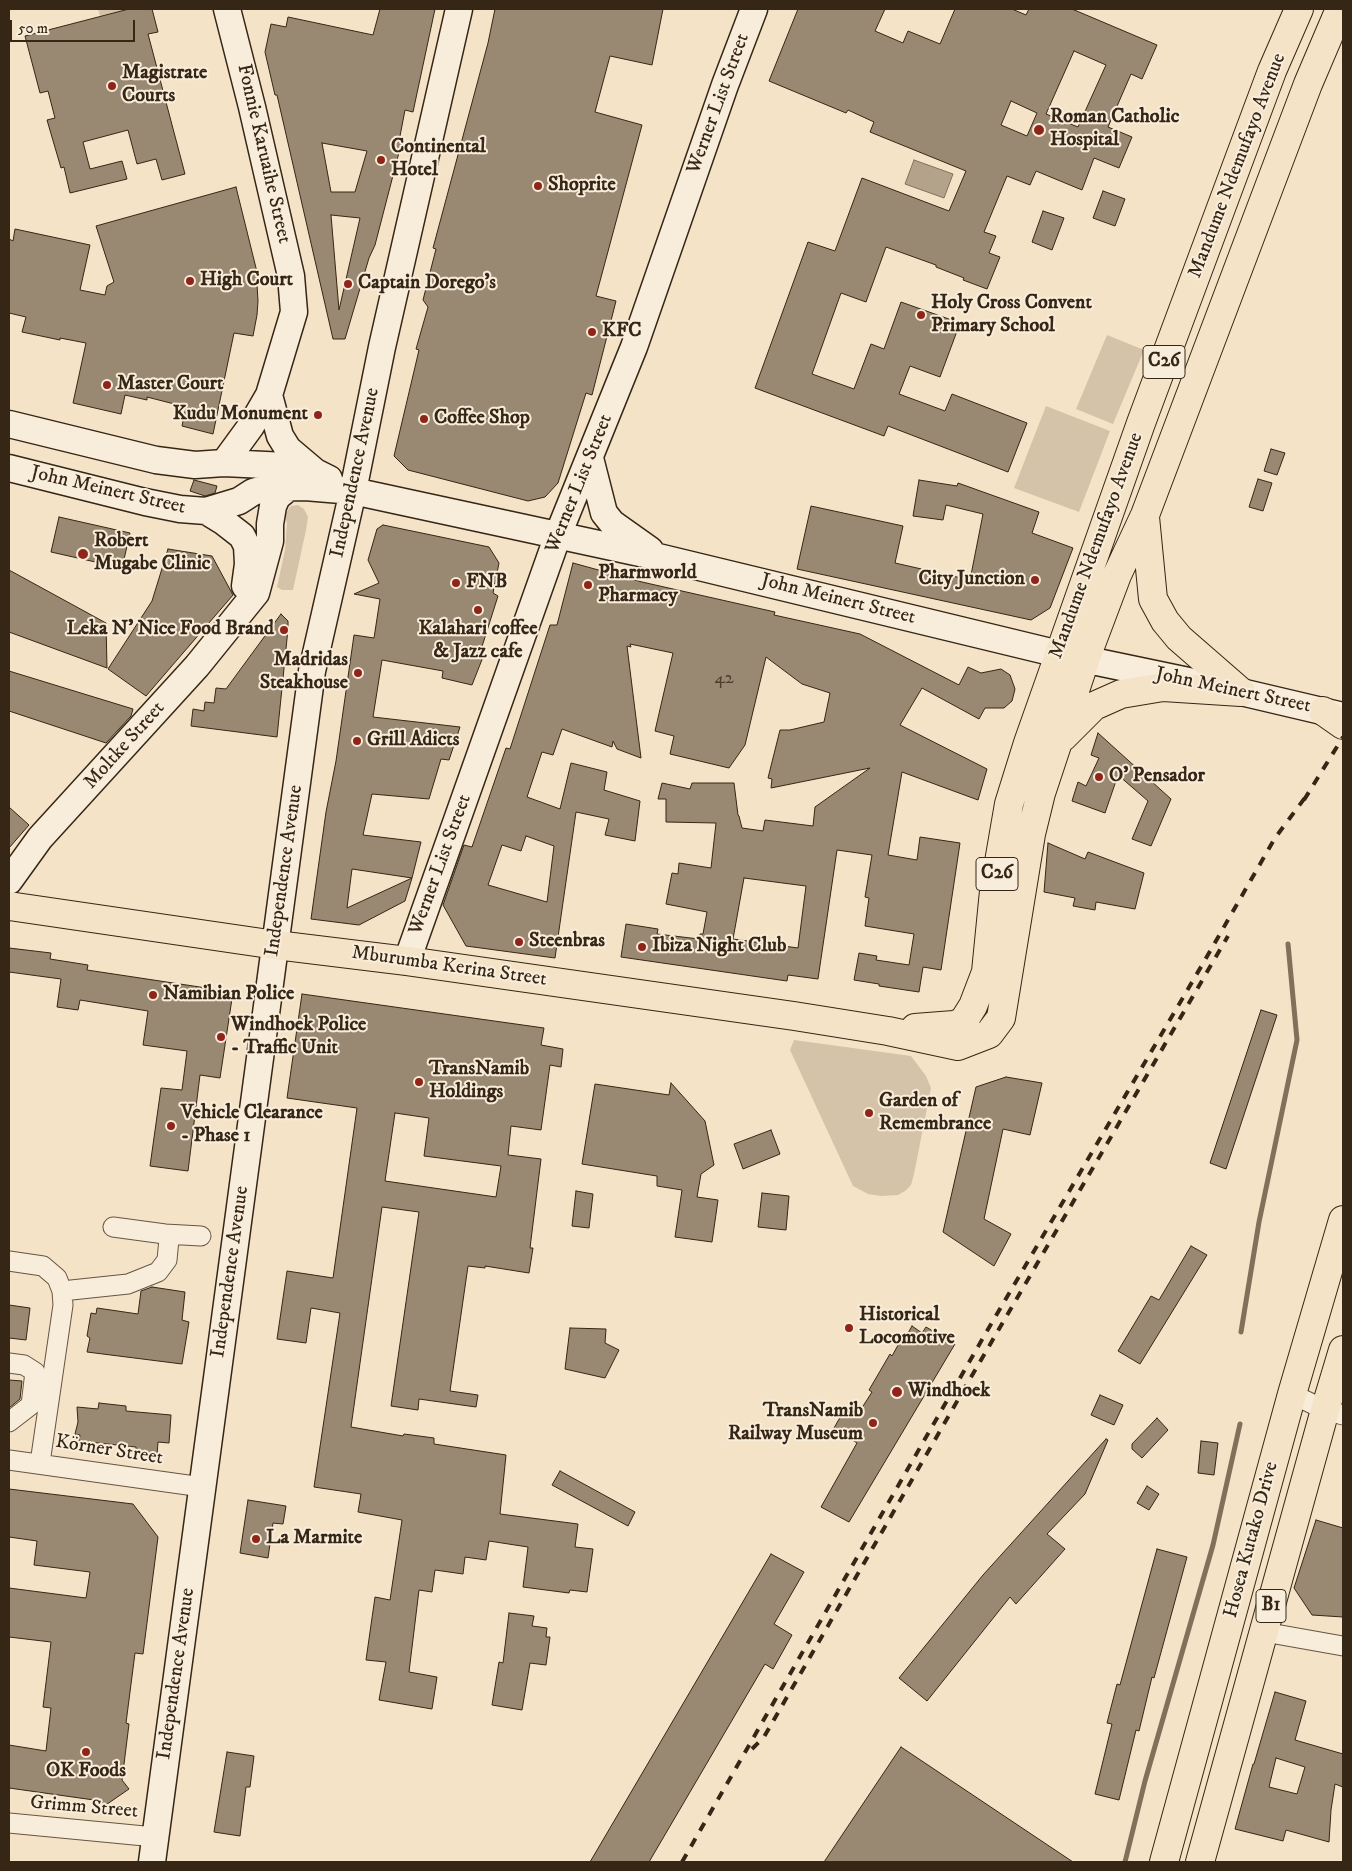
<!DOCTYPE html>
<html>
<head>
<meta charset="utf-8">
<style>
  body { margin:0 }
  #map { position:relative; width:1352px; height:1871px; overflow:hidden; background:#f4e3c7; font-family:"IM FELL DW Pica",serif }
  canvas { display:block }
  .frame { position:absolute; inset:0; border:10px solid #362615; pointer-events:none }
  .scale { position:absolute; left:10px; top:20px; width:125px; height:22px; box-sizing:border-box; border:2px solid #362615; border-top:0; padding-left:6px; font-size:15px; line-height:18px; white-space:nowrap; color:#362615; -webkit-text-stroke:4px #f8eddb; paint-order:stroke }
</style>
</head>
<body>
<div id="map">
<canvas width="1352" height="1871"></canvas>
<div class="frame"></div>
<div class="scale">50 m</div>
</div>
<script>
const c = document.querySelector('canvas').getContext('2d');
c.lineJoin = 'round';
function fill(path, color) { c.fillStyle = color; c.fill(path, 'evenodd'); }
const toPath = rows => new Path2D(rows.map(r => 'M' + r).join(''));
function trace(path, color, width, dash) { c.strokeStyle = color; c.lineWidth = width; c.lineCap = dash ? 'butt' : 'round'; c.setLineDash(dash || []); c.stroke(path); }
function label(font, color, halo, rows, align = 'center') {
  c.font = font + ' "IM FELL DW Pica",serif'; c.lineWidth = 4; c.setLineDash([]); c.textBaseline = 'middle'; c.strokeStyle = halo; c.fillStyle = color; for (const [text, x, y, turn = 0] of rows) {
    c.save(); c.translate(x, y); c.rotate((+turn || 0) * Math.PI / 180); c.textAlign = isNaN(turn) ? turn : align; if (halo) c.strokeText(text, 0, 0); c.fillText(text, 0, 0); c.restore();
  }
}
fill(toPath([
  [98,9,129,9,100,16],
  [1107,335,1144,350,1113,424,1076,409],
  [1046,406,1110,431,1079,512,1014,488],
  [298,505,304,509,308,517,306,530,293,590,282,590,277,587,285,550,287,524,285,514,291,506],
  [794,1040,911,1056,926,1076,931,1088,914,1174,911,1185,905,1191,898,1195,881,1196,868,1194,853,1186,790,1050]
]), '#d4c3a9');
const water = toPath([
  [914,160,953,174,944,198,905,184,914,160]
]);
fill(water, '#b3a38a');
trace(water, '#81715b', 1);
trace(toPath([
  [1241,1332,1259,1222,1297,1040,1288,944],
  [1125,1862,1145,1781,1213,1545,1240,1424]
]), '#81715b', 5);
const building = toPath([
  [129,9,152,9,158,32,148,34,185,174,162,180,156,159,137,164,128,130,83,142,90,169,122,161,127,179,70,193,64,167,61,168,47,120,55,118,48,91,40,93,25,36,129,9],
  [380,9,435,9,413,112,405,110,400,136,403,137,375,245,369,258,345,339,333,339,277,95,275,95,265,52,271,24,286,27,288,17,373,35,380,9],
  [322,143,367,151,355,192,331,192,322,143],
  [331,215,360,218,339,310,331,215],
  [495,9,663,9,652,65,610,56,595,112,642,125,596,296,616,301,592,395,586,393,558,483,545,497,528,501,408,470,394,456,419,350,416,349,428,307,423,300,436,249,433,248,488,43,495,9],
  [798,9,885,9,875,31,903,43,908,31,940,44,955,9,1012,9,1026,15,1029,9,1072,9,1157,45,1142,79,1131,74,1108,127,1132,137,1119,168,1094,158,1082,190,1036,171,1030,185,1007,176,984,232,996,236,989,253,1000,257,987,289,963,280,964,278,936,267,936,265,886,247,866,302,841,293,812,374,854,389,871,344,884,349,901,302,960,323,940,377,910,366,899,394,945,411,952,394,1027,423,1008,472,888,426,884,436,755,388,808,242,835,251,862,178,949,211,966,171,870,132,874,122,848,110,846,113,769,81,798,9],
  [1074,51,1106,65,1078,127,1046,114,1074,51],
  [1011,101,1037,113,1027,136,1001,125,1011,101],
  [236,187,256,268,258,301,257,315,253,336,234,333,213,434,182,426,186,407,147,397,147,400,125,395,121,414,73,403,86,343,60,338,60,340,22,332,26,317,9,313,9,239,13,241,15,229,90,245,80,290,105,295,107,286,114,282,96,226,236,187],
  [1103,191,1125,199,1115,226,1093,218,1103,191],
  [1043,211,1064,218,1052,250,1032,242,1043,211],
  [1271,449,1285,453,1277,475,1264,471,1271,449],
  [1258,479,1272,483,1263,511,1249,507,1258,479],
  [194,480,217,486,215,493,205,496,190,491,194,480],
  [919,480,957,486,958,483,1039,512,1032,533,1073,548,1050,608,1031,620,797,569,811,506,903,526,895,563,970,580,983,514,946,505,943,520,913,516,919,480],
  [59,517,130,533,122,568,51,552,59,517],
  [383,525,489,547,499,563,493,593,498,596,479,656,483,657,472,685,442,678,443,671,382,660,373,717,460,727,449,760,441,759,429,799,372,794,363,835,421,842,412,878,352,869,347,908,412,878,405,901,359,925,311,919,326,812,336,761,354,635,374,638,380,599,354,594,379,583,368,560,377,529,383,525],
  [168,549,212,556,233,595,146,696,108,669,152,601,168,549],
  [573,563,642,582,775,612,774,615,860,634,959,685,968,667,981,673,1001,669,1010,675,1015,689,1012,701,1004,708,985,708,979,719,922,688,900,725,987,769,978,800,902,772,888,855,917,860,920,837,960,843,941,970,923,967,919,992,879,986,879,984,854,980,859,953,877,956,876,960,909,965,914,934,865,926,869,898,865,897,872,855,837,850,818,979,788,975,787,981,621,957,626,924,658,929,657,934,699,939,700,934,703,934,707,912,666,904,672,873,678,874,679,863,711,868,716,823,666,822,666,799,658,799,662,783,690,789,692,783,734,783,738,815,739,816,742,828,763,831,765,820,813,826,815,807,870,768,771,788,772,779,768,778,780,730,790,730,824,722,830,693,802,684,766,657,745,745,729,768,670,754,674,736,655,731,673,653,630,644,631,647,627,646,641,758,617,749,613,741,612,747,562,729,553,755,542,752,527,797,560,809,571,763,607,772,604,790,640,801,635,841,605,835,609,819,576,812,555,958,466,946,443,905,464,845,472,847,506,748,510,749,550,625,557,625,573,563],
  [526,836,554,846,547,902,488,885,502,845,521,851,526,836],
  [744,878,806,886,798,948,733,939,744,878],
  [9,570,106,623,107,668,9,632,9,570],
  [281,614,288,621,288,629,277,737,191,726,193,709,204,711,205,702,214,703,216,688,226,689,281,614],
  [9,671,133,709,131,716,106,743,9,711,9,671],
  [1098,733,1171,799,1151,846,1132,839,1148,801,1118,775,1105,813,1072,801,1078,782,1086,786,1099,758,1091,755,1098,733],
  [9,807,29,825,9,848,9,807],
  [1048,843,1085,859,1088,852,1144,873,1135,909,1096,902,1095,910,1073,906,1075,898,1044,892,1048,843],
  [9,948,51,953,50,959,88,965,87,970,233,992,220,1078,200,1075,188,1171,150,1166,161,1088,182,1090,187,1051,143,1045,148,1011,80,1000,78,1010,57,1007,61,979,9,972,9,948],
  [302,994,544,1028,541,1045,563,1049,561,1067,550,1065,541,1130,511,1126,508,1155,541,1159,530,1248,533,1248,529,1273,485,1266,485,1268,468,1266,450,1391,478,1395,476,1407,419,1399,418,1410,391,1406,419,1212,382,1207,351,1427,403,1436,404,1434,434,1438,434,1444,506,1455,500,1514,578,1524,575,1547,593,1549,587,1592,570,1590,569,1593,523,1587,528,1547,489,1541,486,1560,465,1557,463,1574,435,1570,432,1592,419,1590,409,1672,437,1677,432,1709,379,1700,386,1662,366,1660,375,1597,390,1600,402,1520,358,1512,361,1494,314,1487,340,1313,311,1308,306,1343,277,1339,287,1271,333,1278,357,1108,287,1098,302,994],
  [395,1113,429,1118,424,1156,501,1166,496,1197,385,1181,395,1113],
  [1261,1010,1277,1015,1226,1169,1210,1163,1261,1010],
  [1006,1077,1042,1083,1030,1135,1003,1129,984,1219,1011,1234,994,1266,943,1232,976,1087,1006,1077],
  [671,1083,705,1121,714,1165,701,1174,697,1197,718,1200,712,1242,675,1237,682,1190,657,1186,657,1176,582,1164,595,1084,669,1095,671,1083],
  [771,1130,780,1154,743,1169,734,1144,771,1130],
  [576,1191,593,1194,589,1228,572,1226,576,1191],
  [762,1193,789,1196,786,1230,758,1227,762,1193],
  [1191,1246,1207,1255,1140,1364,1118,1351,1151,1296,1159,1300,1191,1246],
  [152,1287,185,1292,182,1320,189,1322,182,1364,87,1352,90,1338,87,1336,91,1313,96,1314,97,1308,138,1314,141,1291,152,1287],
  [9,1305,30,1308,26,1340,9,1338,9,1305],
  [912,1326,922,1333,926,1327,955,1344,849,1522,821,1507,857,1443,834,1428,846,1407,858,1414,872,1392,869,1390,890,1354,892,1356,902,1338,904,1340,912,1326],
  [570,1328,606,1329,605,1343,619,1350,605,1378,565,1369,570,1328],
  [9,1380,22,1381,20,1399,9,1408,9,1380],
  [1100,1395,1123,1405,1114,1425,1091,1415,1100,1395],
  [99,1403,126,1406,126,1411,171,1415,169,1443,158,1442,157,1455,136,1453,136,1447,79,1441,80,1435,75,1434,78,1422,77,1407,98,1409,99,1403],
  [1157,1418,1168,1430,1142,1458,1132,1449,1132,1444,1157,1418],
  [1106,1439,1108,1440,1085,1494,1047,1534,1065,1549,1016,1604,1010,1597,927,1701,899,1678,983,1575,1106,1439],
  [1201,1441,1218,1443,1214,1475,1198,1473,1201,1441],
  [560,1471,635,1512,628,1526,552,1485,560,1471],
  [1147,1486,1159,1494,1149,1510,1137,1503,1147,1486],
  [9,1489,133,1504,158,1537,143,1654,135,1653,126,1723,129,1724,122,1780,129,1789,100,1809,94,1800,9,1788,9,1745,46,1751,51,1708,43,1707,51,1642,9,1637,9,1588,86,1598,90,1572,34,1565,37,1541,9,1537,9,1489],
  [248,1500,286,1506,283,1524,273,1523,268,1558,240,1553,248,1500],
  [1316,1520,1343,1528,1343,1617,1312,1615,1294,1588,1316,1520],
  [1157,1549,1187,1557,1154,1678,1152,1677,1139,1731,1136,1730,1119,1800,1095,1794,1112,1724,1107,1723,1117,1684,1120,1685,1157,1549],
  [771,1554,804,1572,774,1624,792,1635,773,1669,765,1664,649,1862,590,1862,771,1554],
  [509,1613,534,1616,532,1626,547,1628,546,1637,550,1637,546,1665,530,1663,522,1710,492,1705,499,1662,503,1663,509,1613],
  [1275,1692,1306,1701,1295,1740,1343,1754,1343,1787,1335,1784,1331,1810,1329,1842,1286,1830,1283,1841,1235,1829,1253,1764,1254,1764,1275,1692],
  [1276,1758,1305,1767,1297,1794,1269,1787,1276,1758],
  [901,1747,1073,1862,824,1862,901,1747],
  [227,1752,254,1756,250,1787,246,1787,240,1836,214,1832,227,1752]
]);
fill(building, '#998872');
trace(building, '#362615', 1);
const street = toPath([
  [165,1234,201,1236],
  [9,1261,43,1266,57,1278,62,1291,63,1305,40,1463],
  [62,1291,128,1284,158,1272,167,1260,169,1239,165,1234,113,1227],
  [9,1363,24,1365,35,1372,31,1405,9,1422],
  [1292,1394,1325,1410,1343,1415],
  [9,1460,202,1487],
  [1264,1632,1343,1646],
  [9,1823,155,1837]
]);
const secondary = toPath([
  [269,395,280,436,288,449,314,471],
  [9,424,156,460,195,465,224,463,286,466,317,473,329,479],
  [590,458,604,513,612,523,650,550],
  [224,463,251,426,269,395,294,312,291,276,252,107,227,9],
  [9,468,145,502,180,509,206,511,239,501,253,492,267,488,305,487,353,491,654,556,1059,654,1241,692,1343,716],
  [206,511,224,522,242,536,247,546,248,564,245,586],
  [9,881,40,838,197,666,256,593,270,541,270,524,273,506,277,497,289,487],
  [407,961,558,535,634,347,725,85,754,9],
  [152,1862,312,671,353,491,382,347,459,9]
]);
const primary = toPath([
  [1145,517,1153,599,1165,621,1179,638,1241,692],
  [1323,711,1343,725],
  [1063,737,1094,706,1121,694,1163,687,1241,692],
  [9,906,276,945,407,961,794,1016,888,1031,958,1046,989,1034,1001,1018,1031,834,1041,793,1085,660,1117,575,1145,515,1308,84,1340,9],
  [915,1028,954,1025,963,1022,973,1006,986,972,994,891,1009,804,1028,743,1141,423,1272,71,1299,9],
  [1164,1862,1292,1394,1343,1220],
  [1200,1862,1325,1410,1343,1350]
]);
trace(street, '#665542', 21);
trace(secondary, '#362615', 29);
trace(primary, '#362615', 30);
trace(street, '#f8eddb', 19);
trace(secondary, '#f8eddb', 26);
trace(primary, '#f4e3c7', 28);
trace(toPath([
  [1304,800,1343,737],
  [752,1749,764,1737,967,1384,1228,936],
  [682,1862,987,1331,1205,960,1275,838,1307,795]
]), '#362615', 4, [9, 9]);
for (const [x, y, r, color] of [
  [112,86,5,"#8f2418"],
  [1039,130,6,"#8f2418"],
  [381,160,5,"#8f2418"],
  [538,186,5,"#8f2418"],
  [190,281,5,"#8f2418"],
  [348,284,5,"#8f2418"],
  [921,315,5,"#8f2418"],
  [592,332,5,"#8f2418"],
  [107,385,5,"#8f2418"],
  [318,415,5,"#8f2418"],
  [424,419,5,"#8f2418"],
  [83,554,6,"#8f2418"],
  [1035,580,5,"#8f2418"],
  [456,583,5,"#8f2418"],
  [588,585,5,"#8f2418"],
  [478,610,5,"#8f2418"],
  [284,630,5,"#8f2418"],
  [358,673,5,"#8f2418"],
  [357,741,5,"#8f2418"],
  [1099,777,5,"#8f2418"],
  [519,942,5,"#8f2418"],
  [642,947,5,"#8f2418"],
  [153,995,5,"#8f2418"],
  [221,1037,5,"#8f2418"],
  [419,1082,5,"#8f2418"],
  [869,1113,5,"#8f2418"],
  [171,1126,5,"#8f2418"],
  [849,1328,5,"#8f2418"],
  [897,1392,6,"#8f2418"],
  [873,1423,5,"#8f2418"],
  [256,1539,5,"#8f2418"],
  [86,1752,5,"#8f2418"]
]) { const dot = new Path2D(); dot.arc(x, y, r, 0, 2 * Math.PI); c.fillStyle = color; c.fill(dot); trace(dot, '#f8eddb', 2); }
label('18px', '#4f3e2c', null, [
  ["42",724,679]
]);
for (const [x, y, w] of [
  [1164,362,42],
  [997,874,42],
  [1271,1606,30]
]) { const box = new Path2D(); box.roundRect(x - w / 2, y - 16.5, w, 33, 4); c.fillStyle = '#f8eddb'; c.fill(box); trace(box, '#362615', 1); }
label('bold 19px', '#362615', null, [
  ["C26",1164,362],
  ["C26",997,874],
  ["B1",1271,1606]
]);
label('bold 20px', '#362615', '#f8eddb', [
  ["Magistrate",122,74],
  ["Courts",122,97],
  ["Roman Catholic",1050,118],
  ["Hospital",1050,141],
  ["Continental",391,148],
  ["Hotel",391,171],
  ["Shoprite",548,186],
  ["High Court",200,281],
  ["Captain Dorego's",358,284],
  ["Holy Cross Convent",931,304],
  ["Primary School",931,327],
  ["KFC",602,332],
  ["Master Court",117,385],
  ["Kudu Monument",308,415,"right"],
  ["Coffee Shop",434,419],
  ["Robert",94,542],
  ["Mugabe Clinic",94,565],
  ["Pharmworld",598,574],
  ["Pharmacy",598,597],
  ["City Junction",1025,580,"right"],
  ["FNB",466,583],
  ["Leka N' Nice Food Brand",274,630,"right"],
  ["Kalahari coffee",478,630,"center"],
  ["& Jazz cafe",478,653,"center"],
  ["Madridas",348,661,"right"],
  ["Steakhouse",348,684,"right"],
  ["Grill Adicts",367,741],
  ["O' Pensador",1109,777],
  ["Steenbras",529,942],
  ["Ibiza Night Club",652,947],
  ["Namibian Police",163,995],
  ["Windhoek Police",231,1026],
  ["- Traffic Unit",231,1049],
  ["TransNamib",429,1070],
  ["Holdings",429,1093],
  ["Garden of",879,1102],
  ["Remembrance",879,1125],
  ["Vehicle Clearance",181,1114],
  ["- Phase 1",181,1137],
  ["Historical",859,1316],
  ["Locomotive",859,1339],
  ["Windhoek",908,1392],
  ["TransNamib",863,1412,"right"],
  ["Railway Museum",863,1435,"right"],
  ["La Marmite",266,1539],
  ["OK Foods",86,1772,"center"]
], 'left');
label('20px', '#362615', '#f8eddb', [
  ["Werner List Street",719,104,-70],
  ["Fonnie Karuaihe Street",263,154,77],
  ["Mandume Ndemufayo Avenue",1238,166,-69],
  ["Independence Avenue",356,473,-78],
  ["Werner List Street",580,484,-68],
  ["John Meinert Street",108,491,13],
  ["Mandume Ndemufayo Avenue",1097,546,-70],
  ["John Meinert Street",838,600,14],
  ["John Meinert Street",1233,691,12],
  ["Moltke Street",125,746,-48],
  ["Werner List Street",441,865,-70],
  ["Independence Avenue",285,871,-82],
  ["Mburumba Kerina Street",449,967,8],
  ["Independence Avenue",231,1272,-82],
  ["Körner Street",109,1451,9],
  ["Hosea Kutako Drive",1252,1540,-75],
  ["Independence Avenue",177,1674,-82],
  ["Grimm Street",84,1808,5]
]);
</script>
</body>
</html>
